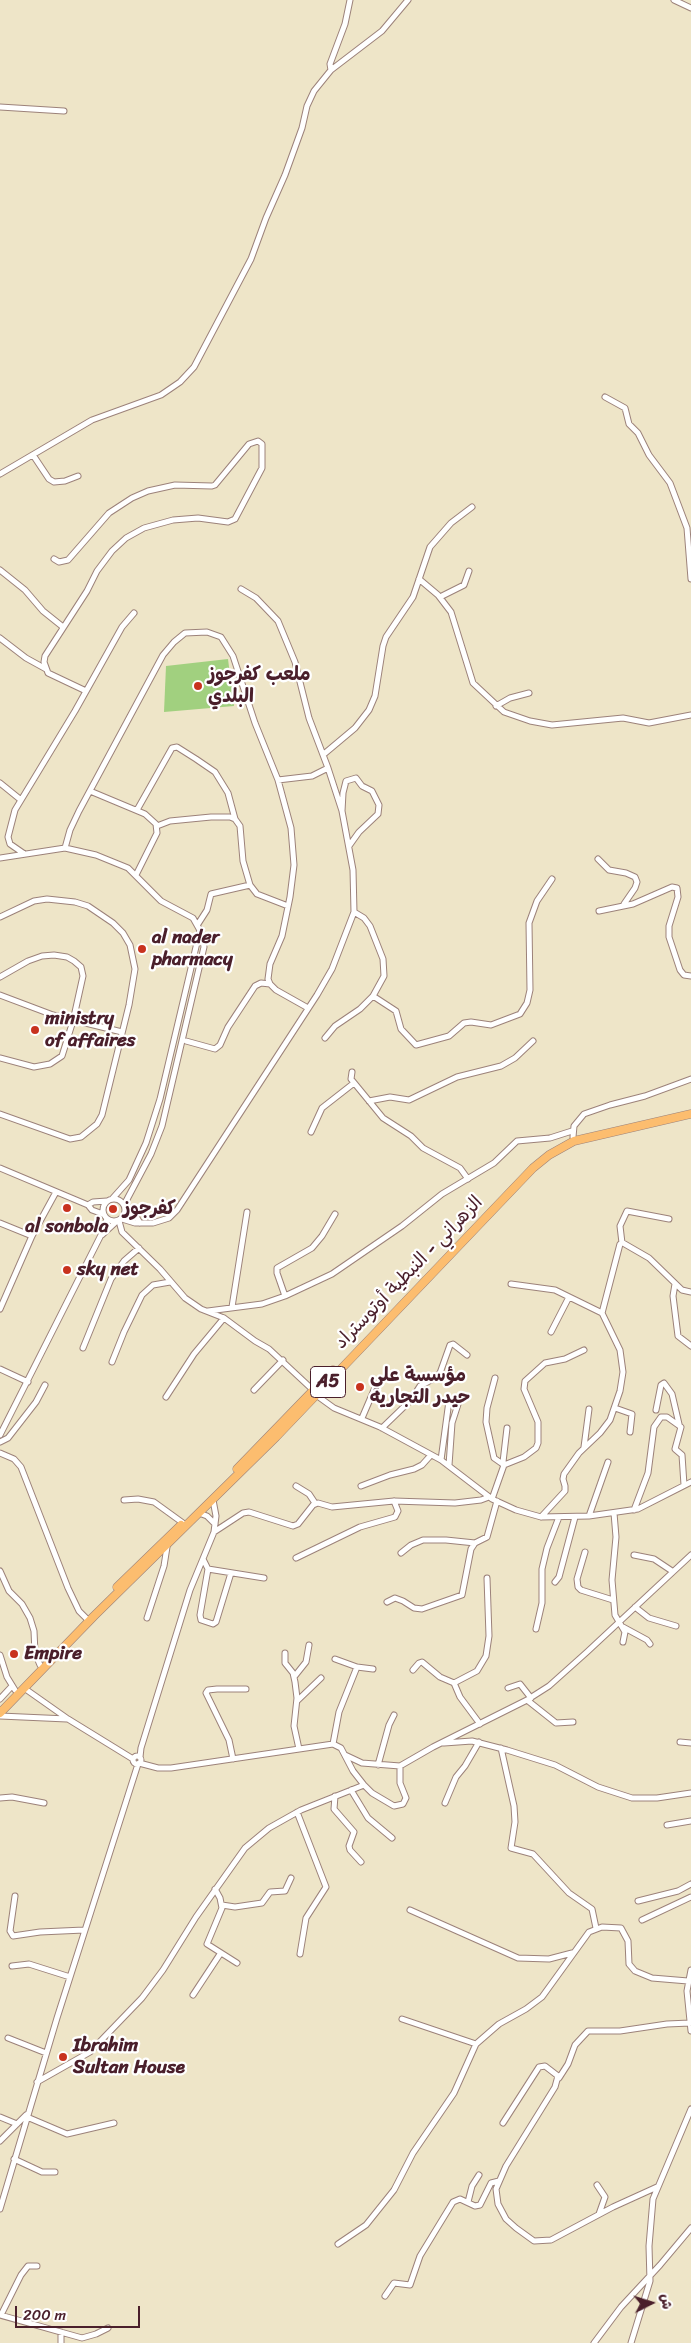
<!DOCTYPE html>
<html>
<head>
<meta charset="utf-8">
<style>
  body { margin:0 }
  #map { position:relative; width:691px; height:2343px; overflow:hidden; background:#eee5c8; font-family:Sriracha,"Playpen Sans Arabic",sans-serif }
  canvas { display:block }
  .north { position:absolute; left:626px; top:2278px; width:50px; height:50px; -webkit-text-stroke:4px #fff; paint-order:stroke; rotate:85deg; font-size:14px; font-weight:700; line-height:20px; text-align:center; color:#4a1f2b }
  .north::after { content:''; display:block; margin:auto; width:18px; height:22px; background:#4a1f2b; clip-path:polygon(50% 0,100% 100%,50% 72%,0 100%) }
  .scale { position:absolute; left:15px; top:2306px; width:125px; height:22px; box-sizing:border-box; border:2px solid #4a1f2b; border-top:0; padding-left:6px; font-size:15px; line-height:18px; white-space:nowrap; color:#4a1f2b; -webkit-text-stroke:4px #fff; paint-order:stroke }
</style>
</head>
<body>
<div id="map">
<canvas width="691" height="2343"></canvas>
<div class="north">ش</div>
<div class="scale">200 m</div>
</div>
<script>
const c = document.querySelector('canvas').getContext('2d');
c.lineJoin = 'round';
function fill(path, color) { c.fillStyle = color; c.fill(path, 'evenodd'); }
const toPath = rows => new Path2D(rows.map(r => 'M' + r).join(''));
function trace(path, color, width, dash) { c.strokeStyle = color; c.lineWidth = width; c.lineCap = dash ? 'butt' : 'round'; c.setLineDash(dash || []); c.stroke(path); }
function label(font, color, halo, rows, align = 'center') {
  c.font = font + ' Sriracha,"Playpen Sans Arabic",sans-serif'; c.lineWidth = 4.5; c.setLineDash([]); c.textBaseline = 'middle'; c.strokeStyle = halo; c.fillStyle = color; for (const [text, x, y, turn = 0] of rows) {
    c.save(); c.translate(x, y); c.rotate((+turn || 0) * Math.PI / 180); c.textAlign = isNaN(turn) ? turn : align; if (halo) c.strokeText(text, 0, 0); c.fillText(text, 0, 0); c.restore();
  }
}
fill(toPath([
  [228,659,234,706,164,712,166,666]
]), '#a1d07f');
const minor = toPath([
  [674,0,691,8],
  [331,70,330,64,345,24,350,0],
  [0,107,64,111],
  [605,397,625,408,629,424,638,433,649,455,670,483,687,528,691,579],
  [33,455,49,479,54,482,65,481,78,476],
  [0,474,92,420,161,395,180,382,194,367,251,259,266,218,285,175,302,128,307,106,314,91,331,70,382,31,408,0],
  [54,559,59,562,68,560,109,513,132,498,148,491,175,485,212,486,215,485,249,444,258,441,262,444,262,468,235,519,228,522,198,518,173,520,144,528,126,538,112,551,97,571,87,591,45,656,44,662,48,673,86,691],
  [0,570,25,590,43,611,63,627],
  [419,579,438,595,451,612,473,683,504,712,530,721,552,725,623,718,649,723,691,715],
  [440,597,464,585,469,571],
  [0,638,26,658,46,669],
  [496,706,510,698,529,693],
  [324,754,355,728,369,710,375,696,383,646,386,637,413,597,430,547,451,523,472,507],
  [278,780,312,776,328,768],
  [0,783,21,800],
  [90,791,145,814,156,824,157,833,136,875],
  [137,810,172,748,177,747,196,759,215,772,228,793,235,819,240,826,243,861,250,885,257,894,288,906],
  [342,811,343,793,346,781,356,778,362,786,372,791,379,805,378,814,359,832,349,846],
  [157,826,170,821,211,817,230,817,235,819],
  [65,848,70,830,79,811,163,655,174,642,185,633,207,632,221,637,233,656,255,723,278,780,291,828,294,865,290,897,282,936,270,964,268,979,270,984,276,990,308,1008],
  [23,853,10,844,8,837,15,810,75,711,122,627,134,613],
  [0,858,65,848,96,855,128,868,161,901,193,918,202,934,204,947,162,1126,151,1154,124,1205],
  [598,859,609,870,626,873,635,877,637,882,635,888,624,904],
  [599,911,633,904,672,887,677,888,678,897,669,926,669,937,680,970,684,975,691,976],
  [0,917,34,901,47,899,75,902,88,906,113,923,123,933,130,945,135,969,129,1005,102,1115,97,1124,81,1137,70,1139,0,1114],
  [198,924,207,910,211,894,250,885],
  [0,977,28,961,42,956,54,955,67,957,74,961,81,967,83,976,73,1021,62,1056,50,1064,34,1067,0,1058],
  [0,995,53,1015,122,1032],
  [373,996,396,1011,401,1029,416,1045,449,1036,464,1023,471,1022,491,1025,520,1014,527,1003,530,990,529,923,537,901,552,879],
  [325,1038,335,1026,360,1009,373,996,384,976,383,959,370,926,364,918,354,912],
  [186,1041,215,1049,220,1045,228,1027,255,986,261,983,270,984],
  [352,1072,351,1079,383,1118,411,1136,423,1148,460,1168,468,1179],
  [369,1101,390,1097,409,1100,457,1077,501,1066,515,1058,533,1041],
  [311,1132,322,1108,354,1083],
  [573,1137,574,1126,584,1114,610,1105,645,1096,691,1079],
  [0,1168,88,1205,92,1210,103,1214],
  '103 1210a11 11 0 1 1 22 0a11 11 0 1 1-22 0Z',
  [112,1199,129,1180,146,1143,160,1099,200,930],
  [88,1205,93,1202,107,1201],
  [125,1212,137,1218,140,1223],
  [122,1219,135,1223,153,1223,169,1218,177,1210,317,995,332,969,354,912,353,870,342,811,328,768,309,718,295,662,278,621,256,598,241,589],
  [119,1221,122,1232,160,1269,185,1298,201,1309,224,1318,255,1341,269,1349,313,1390],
  [0,1223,32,1236],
  [102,1235,116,1222],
  [622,1243,620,1226,627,1211,669,1219],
  [511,1284,555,1290,602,1313,620,1350,623,1372,620,1391,610,1420,600,1433,579,1453,564,1474,563,1479,565,1486,565,1491,541,1517],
  [675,1284,673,1296,678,1336,691,1346],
  [285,1296,277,1273,277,1268,312,1248,322,1236,335,1214],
  [232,1307,247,1212],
  [0,1309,32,1236,56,1192],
  [208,1311,262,1304,285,1296,332,1274,402,1226,442,1194,494,1163,517,1141,550,1138,572,1131],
  [602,1313,620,1244,623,1243,649,1258,682,1290,691,1292],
  [551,1332,569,1297],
  [83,1348,111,1279,124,1261,139,1248],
  [112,1362,124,1332,142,1295,153,1285,170,1282],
  [0,1369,28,1382],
  [495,1378,487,1408,486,1422,494,1458,504,1465],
  [254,1390,283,1360],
  [316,1395,334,1408,380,1427,441,1460,492,1499,516,1510,541,1517,589,1516,638,1509,691,1482],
  [166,1397,194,1354,224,1318],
  [615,1408,632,1414,630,1432],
  [656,1410,661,1385,664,1383,672,1394,679,1424],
  [362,1418,377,1383],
  [382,1428,411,1400,420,1386,435,1378,440,1373,450,1345,453,1344,467,1355],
  [0,1435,101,1235,107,1219],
  [0,1442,8,1438,36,1402,45,1385],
  [584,1447,589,1409],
  [0,1453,14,1459,21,1467,68,1588,79,1611,86,1618],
  [441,1460,449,1401],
  [503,1462,507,1428],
  [449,1465,452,1423,461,1395],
  [296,1486,309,1494,315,1503],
  [361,1486,390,1475,414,1469,422,1465,431,1455],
  [492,1499,504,1465,524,1457,536,1448,538,1443,538,1422,524,1389,525,1381,545,1363,565,1359,584,1350],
  [124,1500,138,1499,154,1502,183,1523],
  [634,1510,648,1473,654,1427,661,1417,667,1417,681,1427,675,1449,682,1455,684,1485],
  [199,1513,207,1516,215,1524],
  [614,1513,616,1537,612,1580,615,1615,625,1632,623,1642],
  [589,1516,608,1462],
  [214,1532,243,1513,249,1512,293,1526,298,1524,313,1505,318,1503,332,1507,394,1501,455,1503,481,1500,489,1497],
  [585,1552,577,1579,578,1587,581,1590,613,1600],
  [401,1553,411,1545,423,1540,446,1540,475,1543],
  [634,1555,654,1559,672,1571],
  [296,1558,360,1527,395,1517,398,1511,394,1501],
  [203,1559,208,1569,200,1615,201,1620,213,1624,216,1622,231,1573],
  [208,1569,264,1578],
  [0,1571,9,1591,22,1604,30,1618,34,1631,35,1653,40,1665],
  [555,1582,559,1577,575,1517],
  [387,1602,395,1598,403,1601,414,1608,422,1609,462,1595,471,1549,475,1543,487,1537,497,1501],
  [635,1607,649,1618,676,1626],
  [147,1618,164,1566,167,1547],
  [623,1627,647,1640,650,1644],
  [536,1629,542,1603,542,1569,547,1548,559,1517],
  [285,1653,285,1663,293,1673,295,1682,297,1698,294,1726,299,1749],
  [0,1655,7,1677,15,1690],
  [335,1659,357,1667],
  [413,1670,419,1663,422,1662,440,1677,454,1683,477,1671,486,1656,489,1636,487,1578],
  [294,1677,306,1662,309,1645],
  [454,1683,460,1697,480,1724],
  [24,1688,68,1719,133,1759],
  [508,1688,520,1684,531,1698],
  [0,1699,12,1686],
  [527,1700,556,1723,573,1722],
  [297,1701,321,1678],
  [0,1716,67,1719],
  [680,1742,691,1743],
  [444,1743,472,1741,507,1750,555,1765,598,1787,632,1798,657,1798,691,1793],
  [333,1744,339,1712,357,1667,373,1669],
  [501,1748,514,1806,515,1822,511,1848,533,1854,569,1893,592,1909,596,1928],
  [345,1755,362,1763,400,1766,433,1747,527,1700,549,1686,587,1652,691,1555],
  '133 1760a4 4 0 1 1 8 0a4 4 0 1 1-8 0Z',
  [140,1757,141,1748,190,1590,214,1532,216,1516,213,1500],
  [233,1759,229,1740,206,1693,208,1690,217,1689,246,1689],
  [139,1763,158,1768,171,1768,333,1744,341,1748,353,1771,364,1785,372,1793,394,1806,403,1804,406,1798,400,1783,400,1766],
  [378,1765,389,1725,394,1715],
  [351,1790,368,1818,392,1838],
  [335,1796,334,1809,354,1832,349,1846,350,1850,361,1862],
  [0,1798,12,1797,44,1803],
  [445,1803,456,1777,465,1766,479,1742],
  [297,1812,326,1887,306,1918,300,1954],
  [667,1825,691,1821],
  [215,1889,220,1898,222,1908,207,1944,237,1963],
  [15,1896,10,1931,13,1936,40,1932,84,1930],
  [638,1901,678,1891,691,1884],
  [222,1905,235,1907,262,1903,270,1892,285,1891,291,1878],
  [410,1910,518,1958,549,1959,572,1953],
  [642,1920,691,1897],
  [12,1966,29,1964,70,1977],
  [691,1970,687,1991,691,2031],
  [193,1995,220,1954],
  [402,2019,476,2044],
  [8,2038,46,2053],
  [559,2078,568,2064,575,2045,588,2031,620,2031,667,2024,690,2023],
  [37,2082,90,2052,142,1998,163,1970,196,1917,245,1848,269,1828,301,1810,364,1785],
  [0,2117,17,2124],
  [27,2117,67,2134,114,2123],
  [503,2123,539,2067,545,2066,558,2076,555,2087,506,2166,496,2189,498,2204,506,2219,516,2228,534,2241,551,2240,613,2207,657,2187],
  [0,2141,26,2115],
  [14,2159,42,2172,55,2172],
  [597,2185,605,2197,599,2214],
  [468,2202,472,2186,479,2175],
  [0,2209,57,2018,138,1764],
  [338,2244,366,2225,394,2190,413,2153,454,2093,476,2044,499,2024,526,2009,542,1997,589,1932,602,1927,621,1928,628,1941,629,1964,635,1971,652,1978,688,1981],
  [385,2296,394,2283,410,2285,420,2256,453,2202,460,2199,475,2206,480,2205,491,2183,499,2181],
  [0,2315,82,2338,96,2334,108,2328],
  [1,2315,21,2275,28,2266,37,2266],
  [61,2332,61,2343],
  [594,2343,621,2307,660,2265,691,2228],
  [631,2343,650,2281,649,2246,653,2199,691,2109]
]);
const highway = toPath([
  [237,1469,333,1370],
  [117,1587,181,1525],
  [0,1713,94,1616,276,1437,533,1168,549,1155,574,1141,691,1114]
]);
trace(minor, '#9c827a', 7);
trace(highway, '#9c827a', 9);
trace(minor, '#fff', 5);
trace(highway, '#fcbd6f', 8);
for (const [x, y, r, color] of [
  [198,686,5,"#c8321e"],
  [142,949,5,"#c8321e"],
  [35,1030,5,"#c8321e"],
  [67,1208,5,"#c8321e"],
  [113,1209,5,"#c8321e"],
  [67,1270,5,"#c8321e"],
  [360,1387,5,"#c8321e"],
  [14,1654,5,"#c8321e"],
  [63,2057,5,"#c8321e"]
]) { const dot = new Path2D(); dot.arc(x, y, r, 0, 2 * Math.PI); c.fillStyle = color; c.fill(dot); trace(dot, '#fff', 2); }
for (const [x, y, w] of [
  [328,1382,35]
]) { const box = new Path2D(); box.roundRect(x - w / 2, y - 15.5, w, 31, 4); c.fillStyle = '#fff'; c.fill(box); trace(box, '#4a1f2b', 1); }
label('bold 18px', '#4a1f2b', null, [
  ["A5",328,1382]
]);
label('bold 19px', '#4a1f2b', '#fff', [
  ["ملعب كفرجوز",208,675],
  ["البلدي",208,697],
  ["al nader",152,938],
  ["pharmacy",152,960],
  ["ministry",45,1019],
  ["of affaires",45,1041],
  ["كفرجوز",123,1209],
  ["al sonbola",67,1227,"center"],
  ["sky net",77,1270],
  ["مؤسسة علي",370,1376],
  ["حيدر التجاريه",370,1398],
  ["Empire",24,1654],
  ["Ibrahim",73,2046],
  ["Sultan House",73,2068]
], 'left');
label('19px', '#4a1f2b', '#fff', [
  ["الزهراني - النبطية أوتوستراد",409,1273,-46]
]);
</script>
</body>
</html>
